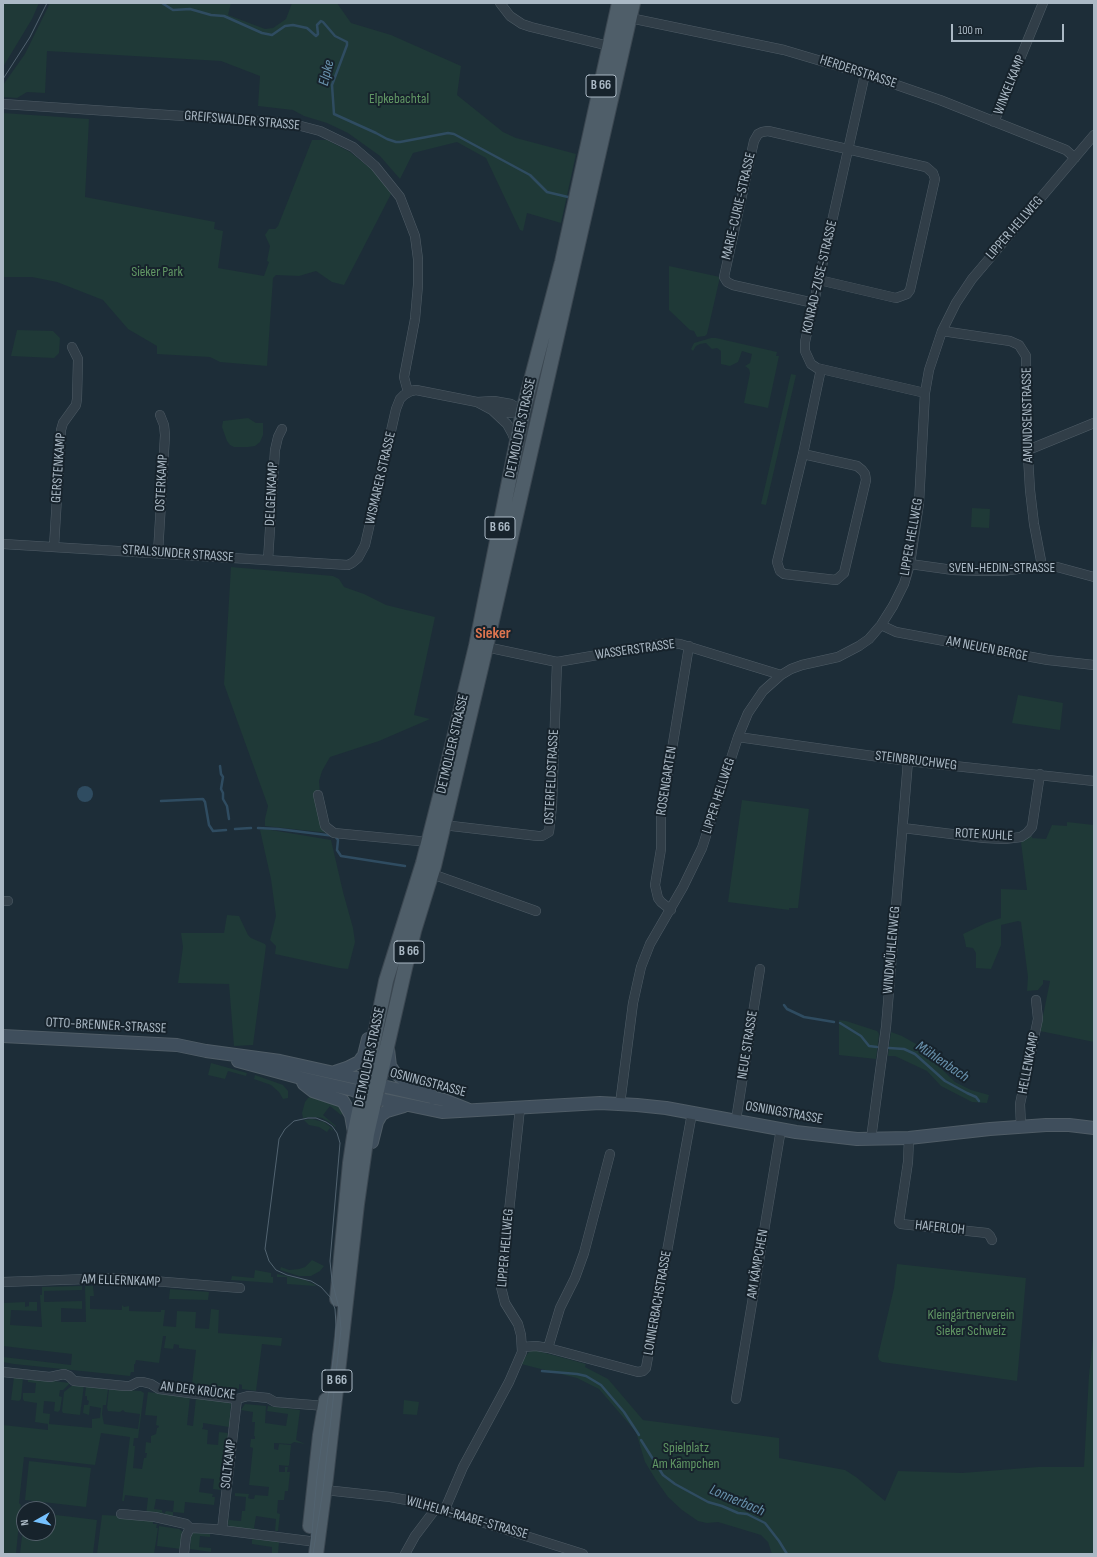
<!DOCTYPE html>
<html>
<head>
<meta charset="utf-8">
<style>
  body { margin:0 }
  #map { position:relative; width:1097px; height:1557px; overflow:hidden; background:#1d2d38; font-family:"Sofia Sans Condensed",sans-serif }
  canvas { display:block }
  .frame { position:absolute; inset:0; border:4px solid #abb9c5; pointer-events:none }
  .north { position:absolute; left:16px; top:1501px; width:40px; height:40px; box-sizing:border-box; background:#17232c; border:1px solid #525f69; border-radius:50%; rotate:262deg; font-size:11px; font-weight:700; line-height:16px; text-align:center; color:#abb9c5 }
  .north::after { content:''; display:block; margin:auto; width:14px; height:18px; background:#76c2ff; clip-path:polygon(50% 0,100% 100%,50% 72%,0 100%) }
  .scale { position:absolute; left:951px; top:24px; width:113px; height:18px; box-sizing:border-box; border:2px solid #abb9c5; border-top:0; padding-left:5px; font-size:12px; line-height:14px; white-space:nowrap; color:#abb9c5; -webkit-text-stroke:3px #17232c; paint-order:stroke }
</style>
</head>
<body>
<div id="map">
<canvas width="1097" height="1557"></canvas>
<div class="frame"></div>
<div class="north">N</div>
<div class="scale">100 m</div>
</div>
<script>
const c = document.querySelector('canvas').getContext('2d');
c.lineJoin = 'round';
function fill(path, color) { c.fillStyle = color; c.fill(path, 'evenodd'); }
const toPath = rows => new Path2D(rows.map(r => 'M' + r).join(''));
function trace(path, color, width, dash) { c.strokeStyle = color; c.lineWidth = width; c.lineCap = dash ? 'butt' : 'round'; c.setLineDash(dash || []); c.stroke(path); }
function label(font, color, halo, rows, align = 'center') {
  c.font = font + ' "Sofia Sans Condensed",sans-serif'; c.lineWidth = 4; c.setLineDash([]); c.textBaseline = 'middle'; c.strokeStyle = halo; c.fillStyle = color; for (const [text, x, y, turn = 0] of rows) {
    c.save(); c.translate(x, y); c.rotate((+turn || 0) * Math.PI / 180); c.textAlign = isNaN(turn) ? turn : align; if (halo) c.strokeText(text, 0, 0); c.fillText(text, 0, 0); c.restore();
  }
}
fill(toPath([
  [3,3,39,3,32,19,3,67],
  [50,3,231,3,228,15,265,29,273,28,286,19,292,3,337,3,351,23,391,35,461,66,457,95,503,132,516,138,576,154,561,223,527,213,523,231,520,230,486,158,457,142,413,153,400,179,380,156,348,133,327,123,304,116,293,110,258,106,260,76,221,61,47,51,45,93,27,92,17,98,3,97,3,85,25,54],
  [3,113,89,119,85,197,215,222,214,229,223,231,218,268,264,276,269,262,267,261,270,246,265,235,269,229,275,229,278,226,312,140,327,140,350,152,371,169,383,182,391,194,344,285,332,282,316,271,299,276,276,275,273,278,267,366,220,362,210,357,157,354,157,346,128,329,103,300,57,282,32,277,3,277],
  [669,266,720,277,707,334,705,336,697,337,694,331,690,330,669,310],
  [17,330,53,331,60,338,59,353,54,358,11,356],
  [711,338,716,338,777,352,776,356,779,356,768,408,744,403,750,373,749,369,745,366,750,363,752,354,742,351,738,362,730,366,721,364,721,351,717,348,712,349,706,343,700,344,696,346,693,351,691,349,694,343],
  [791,374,796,375,766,505,761,504],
  [248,418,256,423,263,423,263,435,260,442,255,446,248,447,234,447,230,445,227,441,222,427,223,421],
  [972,508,990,509,989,528,971,527],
  [231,567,333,576,339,579,344,587,364,594,386,605,435,617,414,715,430,719,379,741,330,757,322,771,319,781,320,794,329,833,265,826,265,819,268,806,224,684],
  [1018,695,1063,703,1060,730,1012,723],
  [742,800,809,809,798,908,789,908,789,910,728,902],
  [1067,822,1094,825,1094,1042,1040,1031,1050,981,1043,980,1043,984,1038,990,1027,991,1028,977,1021,922,1018,921,1001,925,1001,945,991,969,976,968,976,953,973,948,966,947,965,941,963,934,986,923,1001,918,1001,889,1027,890,1021,842,1032,836,1032,838,1046,839,1052,825,1067,826],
  [265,829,331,840,343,892,353,928,355,942,348,969,339,968,275,954,276,946,270,940,276,916,271,879,260,830],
  [227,915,239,916,248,935,251,938,265,944,266,946,253,1045,234,1046,229,984,178,983,183,947,181,933,224,933],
  [839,1020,846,1021,877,1031,879,1034,876,1059,839,1055],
  [891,1032,902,1036,916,1044,955,1082,971,1090,989,1095,987,1103,972,1102,941,1086,927,1071,895,1056,888,1056],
  [211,1063,247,1073,246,1076,228,1071,225,1079,208,1075],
  [255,1075,283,1085,288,1091,288,1098,283,1099,279,1092,271,1085,254,1079],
  [313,1096,334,1103,339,1106,343,1113,341,1115,330,1106,323,1115,336,1126,335,1127,329,1122,322,1118,313,1117,303,1118,302,1113,305,1102,308,1098],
  [312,1119,324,1122,333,1129,332,1131,330,1128,327,1132,319,1127,309,1125,304,1120],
  [312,1260,324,1266,320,1271,311,1276,299,1276,280,1270,281,1267,289,1270,299,1269,305,1267],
  [897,1264,1026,1278,1017,1381,882,1362,879,1360,878,1356,894,1288],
  [255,1270,271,1273,271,1277,273,1277,273,1283,231,1280,232,1276,254,1278],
  [277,1274,305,1280,316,1285,315,1286,287,1284,287,1277,277,1277],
  [82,1286,82,1290,44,1291,44,1302,82,1301,82,1309,61,1308,61,1322,86,1322,85,1286,93,1286,94,1296,90,1296,90,1309,122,1310,122,1305,124,1307,129,1306,129,1311,161,1312,161,1310,165,1310,163,1326,176,1327,177,1311,196,1312,195,1328,209,1329,211,1309,219,1310,218,1333,282,1338,281,1346,262,1344,256,1391,242,1389,242,1385,239,1384,239,1389,192,1384,196,1350,179,1348,179,1345,174,1344,173,1349,164,1348,166,1336,163,1336,159,1363,136,1360,135,1364,134,1364,134,1372,131,1372,130,1376,14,1364,3,1362,3,1357,71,1365,72,1354,3,1346,3,1303,25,1302,25,1307,29,1306,29,1302,37,1302,37,1311,11,1310,10,1325,42,1327,40,1295,42,1295,42,1287],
  [170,1289,209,1292,208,1300,169,1299],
  [1094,1331,1094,1554,772,1554,768,1542,761,1535,718,1522,707,1523,698,1521,682,1510,668,1497,656,1480,645,1462,636,1432,599,1389,577,1378,521,1364,524,1358,529,1352,534,1350,586,1364,585,1367,608,1379,643,1420,779,1438,779,1458,845,1470,856,1477,885,1501,898,1471,962,1473,1038,1467,1084,1467,1089,1375],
  [14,1377,23,1378,21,1399,19,1401,11,1400],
  [28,1378,70,1383,63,1390,60,1390,59,1396,62,1397,60,1410,58,1412,54,1411,55,1402,44,1401,43,1413,50,1414,49,1424,92,1428,92,1419,100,1418,101,1408,90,1406,89,1415,83,1413,84,1405,88,1405,89,1401,87,1400,87,1396,85,1396,86,1386,108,1389,106,1405,103,1405,102,1414,104,1424,138,1429,140,1414,125,1412,123,1410,120,1412,108,1411,107,1408,109,1389,141,1391,144,1393,138,1438,134,1438,133,1446,135,1446,133,1468,142,1469,144,1458,146,1458,147,1453,145,1453,146,1442,151,1443,151,1436,156,1434,157,1428,158,1428,159,1426,156,1425,157,1416,145,1415,148,1392,190,1397,187,1425,193,1426,196,1398,230,1401,231,1404,229,1427,203,1423,203,1427,202,1429,208,1430,207,1444,218,1445,219,1432,228,1433,221,1490,213,1489,214,1479,201,1478,199,1492,213,1494,212,1497,215,1497,214,1505,185,1502,184,1513,173,1512,173,1518,146,1515,148,1498,125,1495,124,1501,122,1501,130,1437,101,1433,95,1465,24,1457,19,1503,21,1505,20,1511,16,1554,3,1554,3,1425,48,1430,48,1424,35,1422,37,1403,24,1401,23,1399,23,1393,35,1393,36,1383,28,1382],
  [156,1499,174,1501,173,1512,166,1511,164,1514,162,1512,162,1510,154,1509],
  [74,1384,84,1385,80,1415,63,1413,62,1411,64,1392],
  [404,1400,419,1402,417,1415,403,1414],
  [245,1404,266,1406,265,1423,286,1426,288,1414,267,1411,268,1406,300,1410,296,1440,305,1444,294,1442,291,1444,274,1443,274,1449,278,1450,279,1444,291,1445,289,1465,288,1466,279,1465,279,1472,285,1472,285,1467,288,1467,287,1472,290,1472,288,1491,285,1491,284,1500,278,1500,277,1513,280,1514,278,1531,275,1531,276,1519,256,1516,254,1528,259,1530,230,1527,228,1524,229,1514,229,1520,241,1521,242,1511,245,1511,246,1497,235,1496,235,1493,249,1494,248,1498,251,1499,254,1499,255,1495,268,1496,269,1487,249,1485,253,1448,250,1447,251,1439,255,1439,255,1436,254,1436,255,1422,252,1422,253,1412,241,1410],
  [29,1461,91,1468,86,1507,25,1500],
  [48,1514,97,1520,93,1554,20,1554,24,1519,24,1533,48,1533],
  [102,1515,121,1516,153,1519,153,1524,157,1524,156,1528,158,1528,154,1554,97,1554],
  [159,1526,179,1529,183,1532,181,1549,157,1546],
  [193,1533,210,1534,210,1537,200,1536,199,1547,211,1548,211,1552,190,1549,191,1537],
  [252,1539,279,1542,278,1554,272,1554,272,1547,252,1544]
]), '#1f3937');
fill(toPath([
  '77 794a8 8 0 1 1 16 0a8 8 0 1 1-16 0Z'
]), '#2f4c61');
trace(toPath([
  [162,3,173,10,190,9,211,15,224,16,262,33,272,35,285,26,293,25,307,28,316,36,318,34,317,25,321,21,323,22,335,36,347,42,347,45,332,85,334,114,376,133,387,139,396,142,400,142,448,133,454,134,530,175,547,192,568,197],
  [220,766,221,774,223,777,221,789,223,793,223,799,227,806,229,819],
  [161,801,203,799,205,802,209,825,213,831,226,830],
  [258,828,278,829,335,836,338,840,337,850,341,856,405,866],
  [235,829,251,828],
  [784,1005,787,1009,804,1017,834,1022],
  [840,1023,861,1036,869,1046,877,1047],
  [889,1048,904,1049,915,1054,945,1081,967,1093,976,1097,979,1101],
  [542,1371,577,1374,586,1376,601,1385,624,1412,639,1435],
  [641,1440,663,1475,675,1484,708,1502,722,1506,738,1513,747,1514,765,1523,779,1541,787,1554]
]), '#2f4c61', 2.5);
const street = toPath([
  [500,3,510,16,522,24,531,27,609,46],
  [630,18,784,50,865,74,940,100,1066,150,1075,158],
  [865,74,805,342,805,351,811,364,817,368,925,393],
  [3,104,274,122,297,125,320,131,353,147,375,166,400,197,415,236,418,259,418,285,415,319,404,377,408,392],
  [994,122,1043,3],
  [814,303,733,285,727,282,724,277,754,141,758,134,762,132,768,131,926,167,933,173,935,179,910,290,907,294,896,298,819,280],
  [942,331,1010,341,1019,345,1026,356,1026,422,1030,490,1034,524,1042,566],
  [477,402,492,410,507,424,512,433,516,443],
  [493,410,509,413,523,411],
  [1028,450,1094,423],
  [803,454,857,466,862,470,865,474,866,480,844,573,836,580,784,574,780,571,777,562,803,454,821,369],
  [3,544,348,565,352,563,358,558,365,545,396,409,400,399,404,395,411,391,416,390,477,402,494,401,511,404,523,411],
  [54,547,61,430,63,423,76,405,77,399,78,359,72,347],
  [158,553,165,435,164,425,160,415],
  [268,560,275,450,278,437,282,429],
  [910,564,953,570,979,571,1002,571,1042,566,1057,567,1094,577],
  [881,625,896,632,993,650,1048,660,1094,665],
  [486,647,557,662,667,643,680,644,781,675],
  [738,737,908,761,1094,781],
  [318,795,325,826,334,833,429,842],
  [443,825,538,836,542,836,549,832,552,806,557,662],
  [903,828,984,838,1005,839,1021,837,1027,833,1032,827,1040,774],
  [432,874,536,911],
  [3,901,8,901],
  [671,910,661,902,658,898,655,885,661,849,661,816,689,646],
  [620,1104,633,1003,641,967,650,944,683,887,702,848,738,737,748,713,763,691,781,675,791,669,802,665,838,657,859,646,869,639,881,625,893,606,904,584,910,564,919,503,925,393,929,370,942,331,956,303,972,279,1094,135],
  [736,1120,760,969],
  [1021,1126,1020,1104,1038,1019,1036,1000],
  [909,1138,908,1162,899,1222,901,1224,987,1233,990,1236,992,1240],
  [871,1139,886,1027,908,761],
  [3,1282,116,1278,240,1288],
  [523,1347,536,1346,548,1348,638,1372,643,1371,646,1368,692,1113],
  [548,1348,560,1308,575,1278,584,1253,610,1154],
  [3,1372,50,1377,64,1374,69,1376,74,1381,125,1386,130,1386,138,1382,143,1382,151,1384,159,1389,189,1393,237,1399,248,1396,268,1398,275,1402,325,1406],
  [736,1399,781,1129],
  [325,1490,390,1497,418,1502,583,1554],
  [445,1509,463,1467,509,1382,522,1352,521,1335,518,1324,505,1303,501,1287,520,1108],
  [121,1514,155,1517,186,1524,190,1528,213,1529,309,1541],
  [222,1530,237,1399],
  [184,1554,186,1536,190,1528],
  [405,1554,415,1536,437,1507]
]);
const secondary = toPath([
  [3,1036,177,1045,206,1051,280,1061,366,1080],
  [388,1049,390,1066,394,1072,403,1079,421,1085,426,1088,433,1098],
  [238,1061,301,1078,353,1090,363,1094],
  [335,1072,347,1068,359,1062,364,1055,368,1039],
  [301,1078,304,1084,313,1091,343,1101,351,1115,354,1132],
  [378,1085,444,1100,467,1109],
  [375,1098,442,1112,600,1103,637,1105,666,1108,796,1132,857,1139,909,1138,990,1129,1046,1125,1069,1125,1094,1128],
  [372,1142,377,1122,381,1115,387,1111,404,1106]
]);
const primary = toPath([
  [337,1299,350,1163,354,1136,386,981,423,863,441,792,476,646,523,411,562,262,619,3],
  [310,1526,320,1435,326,1400],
  [316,1554,326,1478,357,1204,367,1134,405,968,414,931,434,866,486,647,633,3]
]);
trace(street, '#4f5c66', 10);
trace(secondary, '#4f5c66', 14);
trace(primary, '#3b4751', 16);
trace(street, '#313e48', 9);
trace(secondary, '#3f4e5c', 12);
trace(primary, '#4f5e69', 14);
trace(toPath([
  [3,79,30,37,47,3],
  [310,1554,317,1477,335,1347,336,1325,335,1309,331,1298,321,1287,311,1281,287,1275,276,1270,269,1261,265,1249,279,1139,285,1129,294,1121,308,1118,316,1118,326,1122,332,1126,337,1133,340,1143,330,1261,332,1281,339,1308,341,1329,323,1490,313,1554]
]), '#526370', 1);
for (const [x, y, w] of [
  [601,86,30],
  [500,528,30],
  [409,952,30],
  [337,1381,30]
]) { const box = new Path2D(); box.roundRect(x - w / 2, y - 11, w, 22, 3); c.fillStyle = '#17232c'; c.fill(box); trace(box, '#abb9c5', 1); }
label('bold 13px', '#abb9c5', null, [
  ["B 66",601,86],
  ["B 66",500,528],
  ["B 66",409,952],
  ["B 66",337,1381]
]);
label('14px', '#abb9c5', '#17232c', [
  ["HERDERSTRASSE",858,72,18],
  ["WINKELKAMP",1010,85,-68],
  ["GREIFSWALDER STRASSE",242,121,5],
  ["MARIE-CURIE-STRASSE",739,206,-77],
  ["LIPPER HELLWEG",1015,228,-49],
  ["KONRAD-ZUSE-STRASSE",820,277,-77],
  ["AMUNDSENSTRASSE",1028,415,-91],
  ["DETMOLDER STRASSE",521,428,-78],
  ["GERSTENKAMP",59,468,-86],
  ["WISMARER STRASSE",381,478,-77],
  ["OSTERKAMP",162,483,-87],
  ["DELGENKAMP",272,494,-87],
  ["LIPPER HELLWEG",912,537,-80],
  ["STRALSUNDER STRASSE",178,554,4],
  ["SVEN-HEDIN-STRASSE",1002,568],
  ["AM NEUEN BERGE",987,649,11],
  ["WASSERSTRASSE",635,650,-8],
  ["DETMOLDER STRASSE",453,744,-77],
  ["STEINBRUCHWEG",916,761,7],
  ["OSTERFELDSTRASSE",552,777,-87],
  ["ROSENGARTEN",667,781,-81],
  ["LIPPER HELLWEG",719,796,-72],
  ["ROTE KUHLE",984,835,3],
  ["WINDMÜHLENWEG",892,950,-85],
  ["OTTO-BRENNER-STRASSE",106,1026,3],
  ["NEUE STRASSE",748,1045,-81],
  ["DETMOLDER STRASSE",370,1057,-78],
  ["HELLENKAMP",1029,1063,-79],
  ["OSNINGSTRASSE",428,1083,15],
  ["OSNINGSTRASSE",784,1113,10],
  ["HAFERLOH",940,1228,6],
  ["LIPPER HELLWEG",506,1248,-85],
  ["AM KÄMPCHEN",758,1264,-80],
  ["AM ELLERNKAMP",121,1281,2],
  ["LONNERBACHSTRASSE",658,1303,-80],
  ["AN DER KRÜCKE",198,1391,7],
  ["SOLTKAMP",229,1464,-83],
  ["WILHELM-RAABE-STRASSE",467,1518,16]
]);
label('14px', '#619764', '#17232c', [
  ["Elpkebachtal",399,99],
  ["Sieker Park",157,272],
  ["Kleingärtnerverein",971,1315],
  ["Sieker Schweiz",971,1331],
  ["Spielplatz",686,1448],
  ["Am Kämpchen",686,1464]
]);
label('italic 15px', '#6891ac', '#17232c', [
  ["Elpke",327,73,-76],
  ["Mühlenbach",942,1062,34],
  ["Lonnerbach",737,1501,23]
]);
label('bold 16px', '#dc744f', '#17232c', [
  ["Sieker",493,634]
]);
</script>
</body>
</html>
